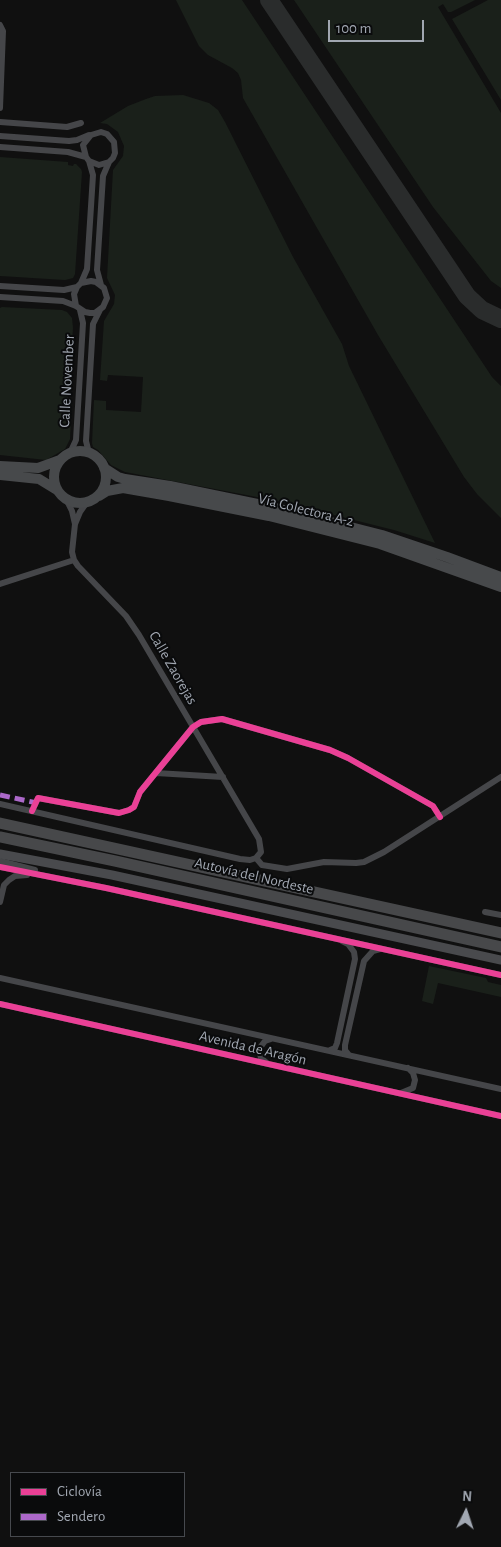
<!DOCTYPE html>
<html>
<head>
<meta charset="utf-8">
<style>
  body { margin:0 }
  #map { position:relative; width:501px; height:1547px; overflow:hidden; background:#101010; font-family:"Alegreya Sans",sans-serif }
  canvas { display:block }
  .legend { position:absolute; left:10px; top:1472px; width:175px; height:65px; box-sizing:border-box; background:#0a0b0c; border:1px solid #46494e; margin:0; padding:6px 9px; list-style:none; font-size:15px; color:#a1a7b1 }
  .legend li { display:flex; align-items:center; gap:10px; height:25px }
  .legend b { width:25px; border:1px solid #46494e }
  .north { position:absolute; left:441px; top:1487px; width:50px; height:50px; -webkit-text-stroke:4px #0a0b0c; paint-order:stroke; rotate:4deg; font-size:14px; font-weight:700; line-height:20px; text-align:center; color:#a1a7b1 }
  .north::after { content:''; display:block; margin:auto; width:18px; height:22px; background:#a1a7b1; clip-path:polygon(50% 0,100% 100%,50% 72%,0 100%) }
  .scale { position:absolute; left:328px; top:20px; width:96px; height:22px; box-sizing:border-box; border:2px solid #a1a7b1; border-top:0; padding-left:6px; font-size:15px; line-height:18px; white-space:nowrap; color:#a1a7b1; -webkit-text-stroke:4px #0a0b0c; paint-order:stroke }
</style>
</head>
<body>
<div id="map">
<canvas width="501" height="1547"></canvas>
<ul class="legend">
<li><b style="height:6px;background:#ea4096"></b>Ciclovía</li>
<li><b style="height:6px;background:#ac68c9"></b>Sendero</li>
</ul>
<div class="north">N</div>
<div class="scale">100 m</div>
</div>
<script>
const c = document.querySelector('canvas').getContext('2d');
c.lineJoin = 'round';
function fill(path, color) { c.fillStyle = color; c.fill(path, 'evenodd'); }
const toPath = rows => new Path2D(rows.map(r => 'M' + r).join(''));
function trace(path, color, width, dash) { c.strokeStyle = color; c.lineWidth = width; c.lineCap = dash ? 'butt' : 'round'; c.setLineDash(dash || []); c.stroke(path); }
function label(font, color, halo, rows, align = 'center') {
  c.font = font + ' "Alegreya Sans",sans-serif'; c.lineWidth = 4; c.setLineDash([]); c.textBaseline = 'middle'; c.strokeStyle = halo; c.fillStyle = color; for (const [text, x, y, turn = 0] of rows) {
    c.save(); c.translate(x, y); c.rotate((+turn || 0) * Math.PI / 180); c.textAlign = isNaN(turn) ? turn : align; if (halo) c.strokeText(text, 0, 0); c.fillText(text, 0, 0); c.restore();
  }
}
fill(toPath([
  [176,0,242,0,492,377,501,386,501,518,477,494,464,477,378,335,243,98,241,80,238,73,232,68,208,55,199,46],
  [294,0,475,0,451,12,448,12,443,4,438,7,501,113,501,288,491,281,433,207],
  [488,0,501,0,501,100,452,19],
  [183,95,209,103,218,110,225,122,293,257,342,344,349,366,435,543,394,530,278,501,125,472,111,465,98,450,93,447,92,443,94,400,106,401,106,410,141,412,143,377,108,375,107,381,100,380,104,321,114,304,115,295,107,278,113,170,123,156,124,146,118,132,107,124,100,123,128,106,146,99,155,96],
  [0,157,68,162,68,165,73,166,74,164,76,164,81,169,82,172,75,274,73,278,65,280,0,276],
  [2,307,62,310,67,312,72,318,73,328,68,398,72,399,70,439,65,449,46,460,0,455,0,308],
  [429,966,486,978,488,982,501,985,501,997,438,983,433,1004,422,1001]
]), '#1a201a');
trace(toPath([
  [269,0,467,296,482,310,501,319]
]), '#2a2c2c', 18);
trace(toPath([
  [0,25,3,31,0,108],
  [0,122,67,127,81,123],
  [0,136,69,141,77,140,89,135],
  [0,147,68,152,86,157,89,161,99,165,109,162,113,158,115,153,114,142,107,134,101,132,91,135,83,145,86,157],
  [81,283,87,269,93,175,89,161],
  [101,285,97,270,103,176,109,162],
  [0,286,64,290,77,287],
  [0,297,63,301,76,306,85,312,90,313,95,313,103,307,107,298,104,288,96,282,91,281,81,283,77,287,74,294,76,306],
  [70,453,76,440,83,323,80,310],
  [89,453,86,441,93,324,100,310],
  [66,499,72,511,75,524],
  [87,502,80,512,75,524,72,552,74,560,78,566,126,616,139,635,259,839,261,852,256,858],
  [0,584,74,560],
  [156,773,223,777],
  [0,804,240,859,250,860,256,858],
  [32,811,38,798,119,813,129,810,134,807,140,792,193,727,201,722,222,719,330,750,348,758,433,806,440,817],
  [256,858,262,865,287,869,324,862,356,863,364,862,384,852,501,777],
  [0,861,35,870],
  [0,867,106,888,501,975],
  [0,902,4,885,9,880,15,876,27,875],
  [485,912,501,915],
  [0,978,501,1089],
  [0,1004,501,1116],
  [330,1050,335,1048,337,1043,355,959,354,952,348,944,342,941],
  [349,1055,345,1050,345,1045,364,961,373,951,380,949],
  [267,1063,261,1058,259,1049,265,1041,271,1039],
  [401,1093,413,1088,415,1080,413,1073,408,1068]
]), '#454649', 6);
trace(toPath([
  [0,854,112,875,501,960]
]), '#494a4d', 9);
trace(toPath([
  '54 477a26 26 0 1 1 52 0a26 26 0 1 1-52 0Z',
  [0,466,38,468,60,460],
  [104,468,118,477,125,479,170,486,272,507,382,535,447,557,501,577],
  [0,475,39,479,57,490],
  [99,496,107,491,123,488,169,496,269,516,380,544,501,587]
]), '#47494b', 10);
trace(toPath([
  [0,823,501,933],
  [0,837,115,861,501,947]
]), '#47484a', 11);
trace(toPath([
  [0,795,37,803]
]), '#ac68c9', 5, [10, 5]);
trace(toPath([
  [32,811,38,798,119,813,129,810,134,807,140,792,193,727,201,722,222,719,330,750,348,758,433,806,440,817],
  [0,867,106,888,501,975],
  [0,1004,501,1116]
]), '#ea4096', 6);
label('15px', '#a1a7b1', '#0a0b0c', [
  ["Calle November",67,381,-87],
  ["Vía Colectora A-2",306,510,14],
  ["Calle Zaorejas",173,668,60],
  ["Autovía del Nordeste",254,876,13],
  ["Avenida de Aragón",253,1048,13]
]);
</script>
</body>
</html>
